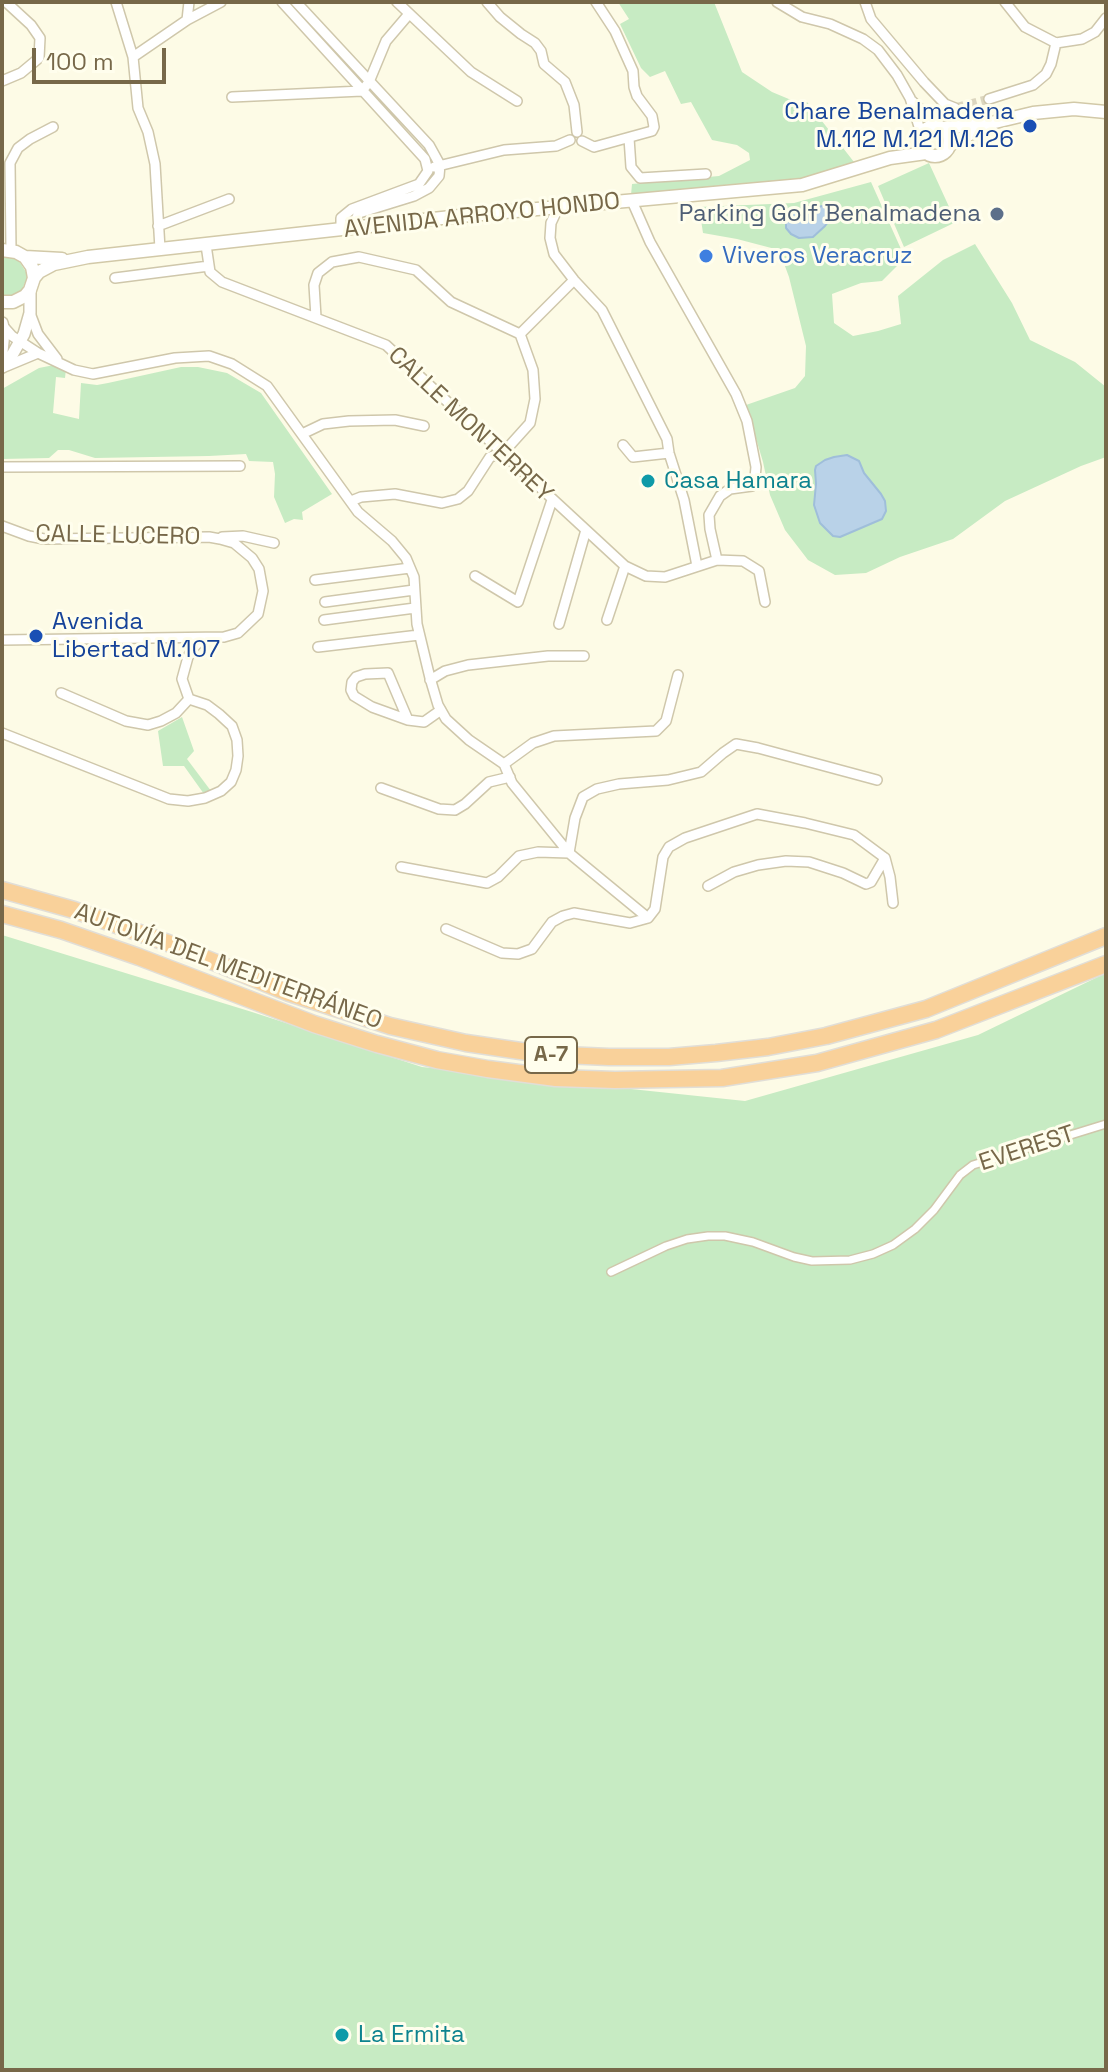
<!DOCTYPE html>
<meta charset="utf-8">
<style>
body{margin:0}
#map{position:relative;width:1108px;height:2072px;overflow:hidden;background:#fdfbe6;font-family:"Space Grotesk",sans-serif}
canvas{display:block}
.frame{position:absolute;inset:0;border:4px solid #776849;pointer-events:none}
.scale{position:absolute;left:32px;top:48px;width:134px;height:36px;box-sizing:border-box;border:4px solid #776849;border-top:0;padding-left:10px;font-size:24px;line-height:28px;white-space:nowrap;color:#776849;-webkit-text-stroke:6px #fffeed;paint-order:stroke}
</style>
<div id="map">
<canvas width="1108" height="2072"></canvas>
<div class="frame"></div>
<div class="scale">100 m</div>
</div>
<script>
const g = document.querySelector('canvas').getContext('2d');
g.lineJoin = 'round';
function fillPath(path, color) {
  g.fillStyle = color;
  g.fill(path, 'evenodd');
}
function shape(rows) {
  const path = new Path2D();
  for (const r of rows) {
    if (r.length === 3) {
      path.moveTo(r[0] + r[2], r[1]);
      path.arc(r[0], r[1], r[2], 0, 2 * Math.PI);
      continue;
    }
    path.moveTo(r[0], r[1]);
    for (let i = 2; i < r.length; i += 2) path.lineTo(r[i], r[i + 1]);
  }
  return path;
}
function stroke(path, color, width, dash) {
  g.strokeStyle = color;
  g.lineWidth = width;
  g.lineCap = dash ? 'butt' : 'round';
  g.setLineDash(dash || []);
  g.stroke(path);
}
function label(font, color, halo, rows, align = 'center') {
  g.font = font + ' "Space Grotesk",sans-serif';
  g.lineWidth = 6;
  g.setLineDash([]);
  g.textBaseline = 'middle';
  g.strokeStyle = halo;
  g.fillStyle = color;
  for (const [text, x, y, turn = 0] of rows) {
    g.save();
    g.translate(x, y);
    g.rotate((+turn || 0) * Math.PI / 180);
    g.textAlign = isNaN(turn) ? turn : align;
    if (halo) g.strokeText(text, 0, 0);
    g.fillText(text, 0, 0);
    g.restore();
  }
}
fillPath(shape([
 [618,2,714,2,742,72,772,92,796,102,807,102,854,162,800,180,631,195,632,184,719,176,750,160,749,153,737,145,712,140,691,102,681,104,665,71,650,77,641,68,620,24,629,19],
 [929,163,956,222,904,247,878,186],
 [871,182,905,258,882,281,861,283,832,294,834,323,853,336,878,331,901,324,898,296,943,260,975,244,1012,303,1030,340,1075,362,1106,387,1106,457,1081,466,1005,501,953,539,900,557,866,573,835,575,808,560,785,530,770,495,763,462,746,405,795,388,805,376,806,346,789,277,779,250,737,239,703,233,699,207,794,203],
 [2,257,13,258,19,261,26,272,27,278,22,290,10,296,2,295],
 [54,365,66,369,65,378,56,377,53,413,79,419,81,383,97,385,108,383,181,367,198,367,227,373,261,393,332,494,302,512,303,520,294,519,285,523,274,497,275,474,273,462,249,461,246,454,209,456,95,458,69,450,58,450,49,458,2,459,2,389,39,368],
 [182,717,194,751,187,759,211,791,204,794,184,766,163,766,158,731],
 [2,935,252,1012,422,1067,745,1101,978,1035,1106,973,1106,2070,2,2070]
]), '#c7ebc3');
const water = shape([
 [827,205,832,209,832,217,825,226,813,237,799,238,791,234,786,228,786,222,790,213,827,205],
 [847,455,859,461,864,473,881,494,885,501,886,511,882,519,840,537,833,536,820,523,814,505,816,484,815,470,816,466,825,460,834,457,847,455]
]);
fillPath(water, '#b9d2e8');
stroke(water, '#9fbeda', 2);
stroke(shape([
 [955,108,989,99]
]), '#dcd6bf', 9, [9, 4.5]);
const pedestrian = shape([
 [611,1272,666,1246,687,1239,708,1236,725,1236,753,1242,794,1257,812,1261,850,1260,873,1254,893,1245,915,1229,934,1210,960,1175,973,1165,1106,1124]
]);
const minor = shape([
 [116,2,133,57,138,108,148,132,155,164,160,249],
 [282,2,425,159,428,171,419,184,352,209,341,218,341,230],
 [296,2,429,145,440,165,439,176,429,188,414,196,359,213,356,219,357,228],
 [397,2,471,72,517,101],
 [487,2,500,17,521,34,535,43,541,51,544,64,565,82,574,105,577,132],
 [777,2,802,17,830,24,863,39,878,50,897,75,910,98,921,133],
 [865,2,871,19,924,82,945,104,955,108],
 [1005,2,1025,27,1056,43,1082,39,1095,32,1106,18],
 [187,20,189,2],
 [133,57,187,20,221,2],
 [2,81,21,73,39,58,40,38,31,25,6,2],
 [232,97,362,91,369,82,386,41,409,14],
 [989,99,1033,85,1046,74,1051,64,1056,43],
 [912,101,930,119,940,126],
 [629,138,631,167,640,178,706,174],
 [582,141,594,147,652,131,654,127,652,116,637,96,634,87,633,71,615,31,596,2],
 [434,167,504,150,556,146,570,140],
 [558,208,551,223,550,238,554,254,574,280,602,310,667,439,669,453,684,500,697,566],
 [158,226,229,199],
 [206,245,210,272,222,282,386,345,625,566,646,576,665,577,717,560,710,529,709,515,720,496,730,489,752,486,755,478,756,467,747,421,736,394,650,242,632,201],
 [11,250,10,163,18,148,30,139,53,127],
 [115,278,209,266],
 [30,313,38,334,57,359],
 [316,317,314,285,318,273,332,262,359,257,416,270,451,302,520,334],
 [3,326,12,336,38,353,74,370,93,374,175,358,209,356,232,364,267,386,358,512,392,541,406,558,414,577,417,624,430,678,438,705,446,719,469,740,504,764,512,783,569,853,648,918],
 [2,368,38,353],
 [302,434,323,424,349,421,395,420,424,426],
 [623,445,633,457,669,453],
 [2,467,240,466],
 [351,501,361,497,395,494,442,503,458,499,468,491,490,457,503,453,530,423,535,399,533,370,520,334,574,280],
 [2,526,29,536,44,539,209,537,220,539,234,543,252,558,259,569,263,591,258,614,238,633,224,637,2,640],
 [222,537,243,536,274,543],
 [717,560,743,561,759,571,765,602],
 [475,576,518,602,552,500],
 [315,580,410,568],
 [325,602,414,590],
 [324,620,415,608],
 [607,620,625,566],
 [559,624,586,530],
 [318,647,419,635],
 [430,680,445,671,468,665,548,656,584,656],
 [61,693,126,721,148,725,161,721,176,713,189,699],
 [408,720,388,673,365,674,356,677,352,682,351,690,354,696,372,707,408,720,424,722,441,710],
 [2,733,169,799,188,801,205,798,221,791,231,782,236,770,238,756,237,740,232,726,219,714,207,705,189,699,182,679,188,657,193,648,203,638],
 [504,764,533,743,554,736,656,731,666,721,678,675],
 [381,788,439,809,455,810,465,804,489,782,510,777],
 [885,858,890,877,893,903],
 [401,867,487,883,498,877,519,856,538,852,569,853,575,818,583,797,597,789,619,784,668,780,701,772,723,753,736,744,758,748,877,780],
 [708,886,734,872,758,865,786,861,809,862,843,873,866,884,871,882,885,858],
 [648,918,655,909,663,857,669,847,685,838,757,814,805,823,854,835,885,858],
 [446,929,502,953,518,954,532,949,552,922,563,916,574,913,630,923,648,918]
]);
const tertiary = shape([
 [2,323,4,332,2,352],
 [2,367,11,357,24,334,30,313,30,290]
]);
const secondary = shape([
 [935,141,15],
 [944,128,991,123,1033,113,1074,109,1106,112],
 [950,145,981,128],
 [2,250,16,252,25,257,32,267,34,278,30,290,25,296,13,302,2,302],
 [25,257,62,259],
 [34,278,39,272,54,264,88,257,460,216,802,185,890,158,926,153]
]);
const motorway = shape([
 [2,890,74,910,168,943,289,993,390,1026,466,1043,541,1054,609,1057,669,1057,716,1053,768,1047,826,1036,926,1009,1106,936],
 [2,914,61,930,139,957,314,1024,377,1044,437,1060,488,1069,556,1078,615,1080,722,1078,817,1063,936,1030,1106,964]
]);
stroke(pedestrian, '#cfc7ab', 10);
stroke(minor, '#cfc7ab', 12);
stroke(tertiary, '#cfc7ab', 14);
stroke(secondary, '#d2c9a8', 15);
stroke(motorway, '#e1ded7', 19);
stroke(pedestrian, '#fff', 7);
stroke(minor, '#fff', 9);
stroke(tertiary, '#fff', 11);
stroke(secondary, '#fff', 12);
stroke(motorway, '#f9d19a', 16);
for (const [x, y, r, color] of [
 [1030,126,8,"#1a4fb4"],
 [997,214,8,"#5c6f8a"],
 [706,256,8,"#3f7fe0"],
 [648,481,8,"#0f9aa8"],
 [36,636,8,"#1a4fb4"],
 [342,2035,8,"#0f9aa8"]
]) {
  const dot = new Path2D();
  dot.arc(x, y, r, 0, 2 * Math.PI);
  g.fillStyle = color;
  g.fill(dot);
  stroke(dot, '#fffeed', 3);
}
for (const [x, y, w] of [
 [551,1055,52]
]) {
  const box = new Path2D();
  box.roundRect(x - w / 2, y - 18, w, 36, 6);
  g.fillStyle = '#fffeed';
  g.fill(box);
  stroke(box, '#776849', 2);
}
label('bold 22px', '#776849', null, [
 ["A-7",551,1055]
]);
label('24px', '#164399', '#fffeed', [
 ["Chare Benalmadena",1014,112],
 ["M.112 M.121 M.126",1014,140],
 ["Avenida",52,622,"left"],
 ["Libertad M.107",52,650,"left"]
], 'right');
label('24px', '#4e5e75', '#fffeed', [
 ["Parking Golf Benalmadena",981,214]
], 'right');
label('24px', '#776849', '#fffeed', [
 ["AVENIDA ARROYO HONDO",482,216,-6],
 ["CALLE MONTERREY",470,425,43],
 ["CALLE LUCERO",118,536,1],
 ["AUTOVÍA DEL MEDITERRÁNEO",228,967,20],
 ["EVEREST",1027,1149,-18]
]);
label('24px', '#366cbe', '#fffeed', [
 ["Viveros Veracruz",722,256]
], 'left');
label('24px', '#0d838f', '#fffeed', [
 ["Casa Hamara",664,481],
 ["La Ermita",358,2035]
], 'left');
</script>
